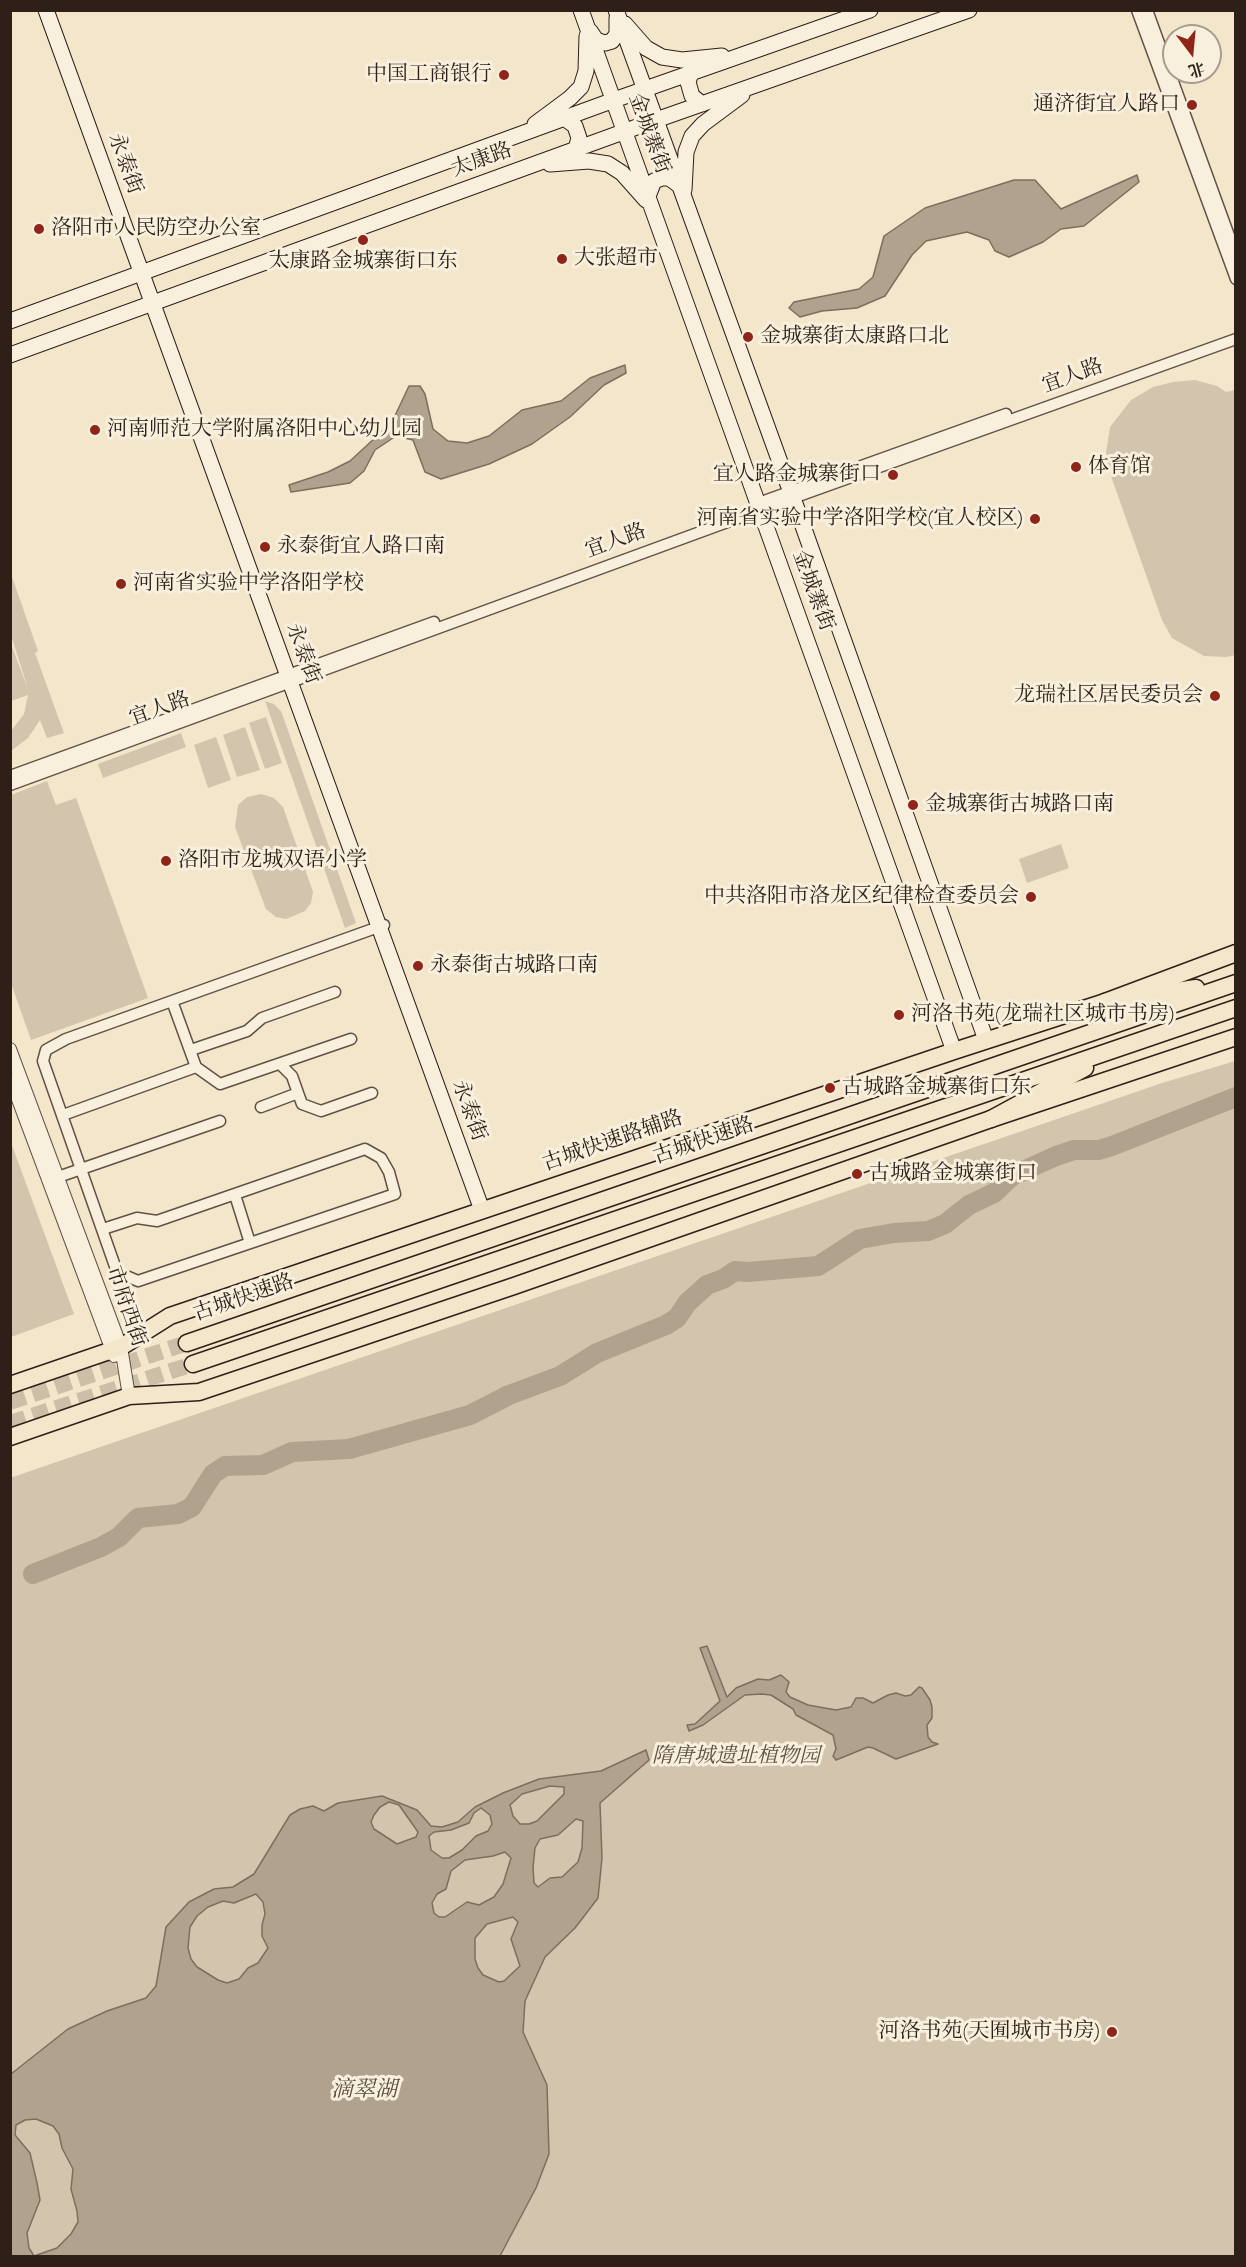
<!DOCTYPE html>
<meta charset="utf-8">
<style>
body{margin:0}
#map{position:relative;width:1246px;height:2267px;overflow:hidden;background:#f4e6cb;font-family:"IM FELL Double Pica","Noto Serif SC",serif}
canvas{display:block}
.frame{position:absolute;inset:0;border:12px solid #2e1f18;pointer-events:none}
.north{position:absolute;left:1162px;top:24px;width:60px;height:60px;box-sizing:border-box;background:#f8efdd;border:2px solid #a79c8e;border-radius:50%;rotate:164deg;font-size:16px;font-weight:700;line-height:24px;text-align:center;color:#2e1f18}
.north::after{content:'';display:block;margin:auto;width:21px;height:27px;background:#8f2418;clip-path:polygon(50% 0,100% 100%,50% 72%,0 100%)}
</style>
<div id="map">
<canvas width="1246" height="2267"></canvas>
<div class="frame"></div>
<div class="north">北</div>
</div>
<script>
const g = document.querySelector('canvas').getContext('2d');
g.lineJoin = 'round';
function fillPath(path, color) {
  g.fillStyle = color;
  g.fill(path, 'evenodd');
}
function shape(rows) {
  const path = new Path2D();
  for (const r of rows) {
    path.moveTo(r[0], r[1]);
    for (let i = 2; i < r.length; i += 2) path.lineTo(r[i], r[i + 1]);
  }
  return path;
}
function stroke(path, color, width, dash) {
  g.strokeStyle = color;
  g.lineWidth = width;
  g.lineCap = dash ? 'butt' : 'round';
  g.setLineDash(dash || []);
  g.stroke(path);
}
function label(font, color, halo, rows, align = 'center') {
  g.font = font + ' "IM FELL Double Pica","Noto Serif SC",serif';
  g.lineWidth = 6;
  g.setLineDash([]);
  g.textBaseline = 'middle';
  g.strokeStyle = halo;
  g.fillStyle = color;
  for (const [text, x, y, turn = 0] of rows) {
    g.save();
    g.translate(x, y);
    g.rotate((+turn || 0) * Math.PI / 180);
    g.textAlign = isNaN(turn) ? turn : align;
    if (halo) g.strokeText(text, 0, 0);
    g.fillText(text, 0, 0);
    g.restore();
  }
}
fillPath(shape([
 [1195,380,1217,386,1226,392,1235,390,1236,655,1226,657,1204,656,1172,638,1162,620,1112,479,1106,454,1110,427,1131,400,1153,387,1173,382],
 [11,574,38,651,35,653,64,733,47,738,40,720,28,738,11,751,11,731,24,714,28,695,11,701,11,644,29,692,11,635],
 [265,701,274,704,281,711,356,923,345,928],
 [266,717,282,763,265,769,249,723],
 [245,727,260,770,237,777,223,735],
 [181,733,186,747,103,778,98,764],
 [216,737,231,780,208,788,194,745],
 [47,781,56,805,76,798,148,998,31,1040,11,983,11,795],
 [261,794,274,798,283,807,313,892,311,903,305,911,286,919,276,917,266,909,235,827,238,805,247,797],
 [1061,844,1069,868,1027,883,1019,859],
 [1235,1061,1235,2256,11,2256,10,1478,1162,1083],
 [10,1140,74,1314,11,1337,10,1337]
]), '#d2c4ad');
const water = shape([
 [1137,175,1139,182,1084,226,1061,229,1043,242,1009,257,995,251,989,240,967,232,926,241,912,255,885,296,857,308,822,311,800,317,789,308,794,302,859,289,873,277,884,236,925,208,1014,180,1035,180,1061,209,1137,175],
 [625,365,626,373,604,385,570,417,532,444,489,464,441,479,425,472,413,440,396,436,375,450,364,471,350,483,291,492,289,485,328,472,350,461,376,437,392,422,409,386,420,386,425,394,433,429,448,441,467,443,489,436,522,410,561,401,590,378,625,365],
 [707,1646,727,1697,736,1688,758,1679,769,1680,781,1675,789,1682,786,1692,790,1697,808,1705,836,1710,851,1707,856,1698,863,1698,873,1703,888,1695,896,1693,905,1696,911,1695,919,1687,922,1688,930,1700,932,1707,932,1718,927,1725,928,1737,932,1742,938,1744,896,1759,873,1748,868,1747,836,1760,833,1756,836,1749,833,1735,796,1715,793,1709,771,1695,761,1694,745,1695,703,1725,689,1731,687,1725,695,1724,720,1701,700,1648,707,1646],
 [646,1750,649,1760,600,1803,602,1858,598,1898,575,1928,545,1957,525,2001,523,2032,547,2085,549,2154,536,2188,500,2256,11,2256,11,2074,68,2029,107,2011,146,1998,156,1986,166,1927,189,1902,214,1889,233,1887,254,1874,290,1815,300,1809,313,1806,324,1811,338,1803,382,1796,417,1810,431,1826,442,1827,458,1822,475,1807,503,1793,539,1779,601,1771,646,1750],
 [550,1786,564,1787,564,1794,537,1821,529,1824,520,1824,513,1816,510,1805,522,1794,550,1786],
 [389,1802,399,1805,418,1832,416,1837,397,1844,374,1829,371,1822,374,1815,380,1807,389,1802],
 [481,1808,490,1815,492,1824,488,1831,476,1836,462,1850,449,1858,442,1858,431,1850,429,1836,434,1832,451,1830,469,1823,474,1813,481,1808],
 [576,1819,583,1821,582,1848,578,1862,562,1877,550,1878,538,1887,534,1883,533,1867,535,1848,540,1839,558,1835,576,1819],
 [505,1852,511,1858,503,1884,494,1897,479,1905,467,1902,445,1917,439,1917,434,1913,432,1903,437,1894,446,1889,451,1871,465,1860,493,1856,505,1852],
 [256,1894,263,1902,265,1914,262,1925,262,1936,268,1948,258,1963,248,1968,239,1979,227,1983,218,1980,197,1967,191,1959,188,1948,190,1927,197,1916,208,1907,223,1901,234,1903,256,1894],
 [513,1917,518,1922,511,1939,520,1966,504,1981,499,1982,483,1975,478,1968,475,1959,475,1938,487,1924,513,1917],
 [36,2119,53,2126,59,2134,62,2148,73,2169,71,2189,77,2211,78,2222,71,2234,57,2248,34,2256,29,2248,27,2233,40,2200,37,2183,30,2153,15,2135,16,2125,25,2120,36,2119]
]);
fillPath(water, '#b1a28e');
stroke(water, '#7d6e5f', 1.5);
stroke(shape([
 [33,1574,101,1547,119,1537,138,1518,178,1514,192,1507,213,1474,225,1466,263,1465,292,1452,349,1449,470,1415,509,1395,560,1376,597,1353,666,1325,677,1318,687,1303,707,1285,723,1279,735,1271,748,1272,818,1266,860,1239,894,1233,928,1231,945,1224,969,1205,994,1193,1012,1176,1056,1156,1074,1150,1099,1150,1112,1146,1236,1097]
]), '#b1a28e', 20);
stroke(shape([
 [10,1402,187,1343],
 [10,1423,193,1364]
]), '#ccbea7', 16, [16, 8]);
const minor = shape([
 [1137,10,1236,279],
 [1147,10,1236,255],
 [764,501,1006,414],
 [10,776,434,622],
 [10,785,793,498,1236,339],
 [172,1001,196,1067],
 [191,1050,247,1031,262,1018,335,992],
 [280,1064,292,1076,298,1093],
 [261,1107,298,1093,302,1104,321,1111,372,1093],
 [63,1115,196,1067,220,1084,351,1039],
 [58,1177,220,1121],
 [235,1195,250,1243],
 [103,1229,137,1218,157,1221,365,1149,381,1158,389,1172,395,1194,138,1281,117,1272,43,1061,46,1050,66,1039,384,925]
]);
const tertiary = shape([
 [10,1049,121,1347,129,1396],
 [10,1078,114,1356]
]);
const secondary = shape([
 [46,10,482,1210],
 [581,10,954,1051],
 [616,10,793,498,986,1040],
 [625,24,646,48,662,57,682,60,722,56],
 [590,31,596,40,605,43,612,41,617,34,617,18],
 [691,73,688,82,692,96,702,104],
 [564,118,575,126,579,138,576,149],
 [535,124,570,98,581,87,586,71,587,36],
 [550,164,589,161,608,164,622,173,646,200],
 [684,190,686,152,692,136,703,124,742,95],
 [648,196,654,181,662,178,669,178,680,186],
 [10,321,614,100,870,10],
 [10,355,656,120,969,10]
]);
const primary = shape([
 [10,1385,121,1347,170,1316,954,1051,1105,1002,1236,953],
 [10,1437,129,1396,199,1392,514,1286,991,1119,1236,1037]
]);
const trunk = shape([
 [1105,1002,1196,988],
 [991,1119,1085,1068],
 [187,1343,1236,983],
 [193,1364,1236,1008]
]);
stroke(minor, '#605145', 13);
stroke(tertiary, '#605145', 14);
stroke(secondary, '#2e1f18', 17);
stroke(primary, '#2e1f18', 19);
stroke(trunk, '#2e1f18', 19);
stroke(minor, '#f8efdd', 10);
stroke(tertiary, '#f8efdd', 12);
stroke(secondary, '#f8efdd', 15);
stroke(primary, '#f4e6cb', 16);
stroke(trunk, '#f4e6cb', 16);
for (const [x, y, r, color] of [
 [504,75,6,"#8f2418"],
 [1192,105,6,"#8f2418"],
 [39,229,6,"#8f2418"],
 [363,240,6,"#8f2418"],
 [562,259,6,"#8f2418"],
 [748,337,6,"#8f2418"],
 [95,430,6,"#8f2418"],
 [1076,467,6,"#8f2418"],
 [893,475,6,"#8f2418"],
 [1035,519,6,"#8f2418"],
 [265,547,6,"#8f2418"],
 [121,584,6,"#8f2418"],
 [1215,696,6,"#8f2418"],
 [913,805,6,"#8f2418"],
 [166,861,6,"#8f2418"],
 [1031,897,6,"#8f2418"],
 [418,966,6,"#8f2418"],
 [899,1015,6,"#8f2418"],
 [830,1088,6,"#8f2418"],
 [857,1174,6,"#8f2418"],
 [1112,2032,6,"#8f2418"]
]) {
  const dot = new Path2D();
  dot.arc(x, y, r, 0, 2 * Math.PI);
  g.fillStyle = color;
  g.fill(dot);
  stroke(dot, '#f8efdd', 2);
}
label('21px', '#2e1f18', '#f8efdd', [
 ["中国工商银行",492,75,"right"],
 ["通济街宜人路口",1180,105,"right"],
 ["洛阳市人民防空办公室",51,229],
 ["大张超市",574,259],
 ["太康路金城寨街口东",363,262,"center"],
 ["金城寨街太康路口北",760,337],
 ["河南师范大学附属洛阳中心幼儿园",107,430],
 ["体育馆",1088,467],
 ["宜人路金城寨街口",881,475,"right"],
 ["河南省实验中学洛阳学校(宜人校区)",1023,519,"right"],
 ["永泰街宜人路口南",277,547],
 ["河南省实验中学洛阳学校",133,584],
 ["龙瑞社区居民委员会",1203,696,"right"],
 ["金城寨街古城路口南",925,805],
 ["洛阳市龙城双语小学",178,861],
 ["中共洛阳市洛龙区纪律检查委员会",1019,897,"right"],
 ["永泰街古城路口南",430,966],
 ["河洛书苑(龙瑞社区城市书房)",911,1015],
 ["古城路金城寨街口东",842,1088],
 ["古城路金城寨街口",869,1174],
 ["河洛书苑(天囿城市书房)",1100,2032,"right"]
], 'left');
label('21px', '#2e1f18', '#f8efdd', [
 ["金城寨街",648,134,70],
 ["太康路",482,161,-20],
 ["永泰街",124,164,70],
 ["宜人路",1073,377,-20],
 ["宜人路",616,542,-20],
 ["金城寨街",812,591,70],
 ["永泰街",302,654,70],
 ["宜人路",160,710,-20],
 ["永泰街",468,1111,70],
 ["古城快速路辅路",613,1142,-19],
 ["古城快速路",704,1142,-19],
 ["古城快速路",244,1299,-19],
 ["市府西街",125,1307,71]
]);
label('italic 21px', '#5f5145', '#f8efdd', [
 ["隋唐城遗址植物园",736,1757]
]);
label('italic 22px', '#5c4d41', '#f8efdd', [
 ["滴翠湖",364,2091]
]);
</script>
